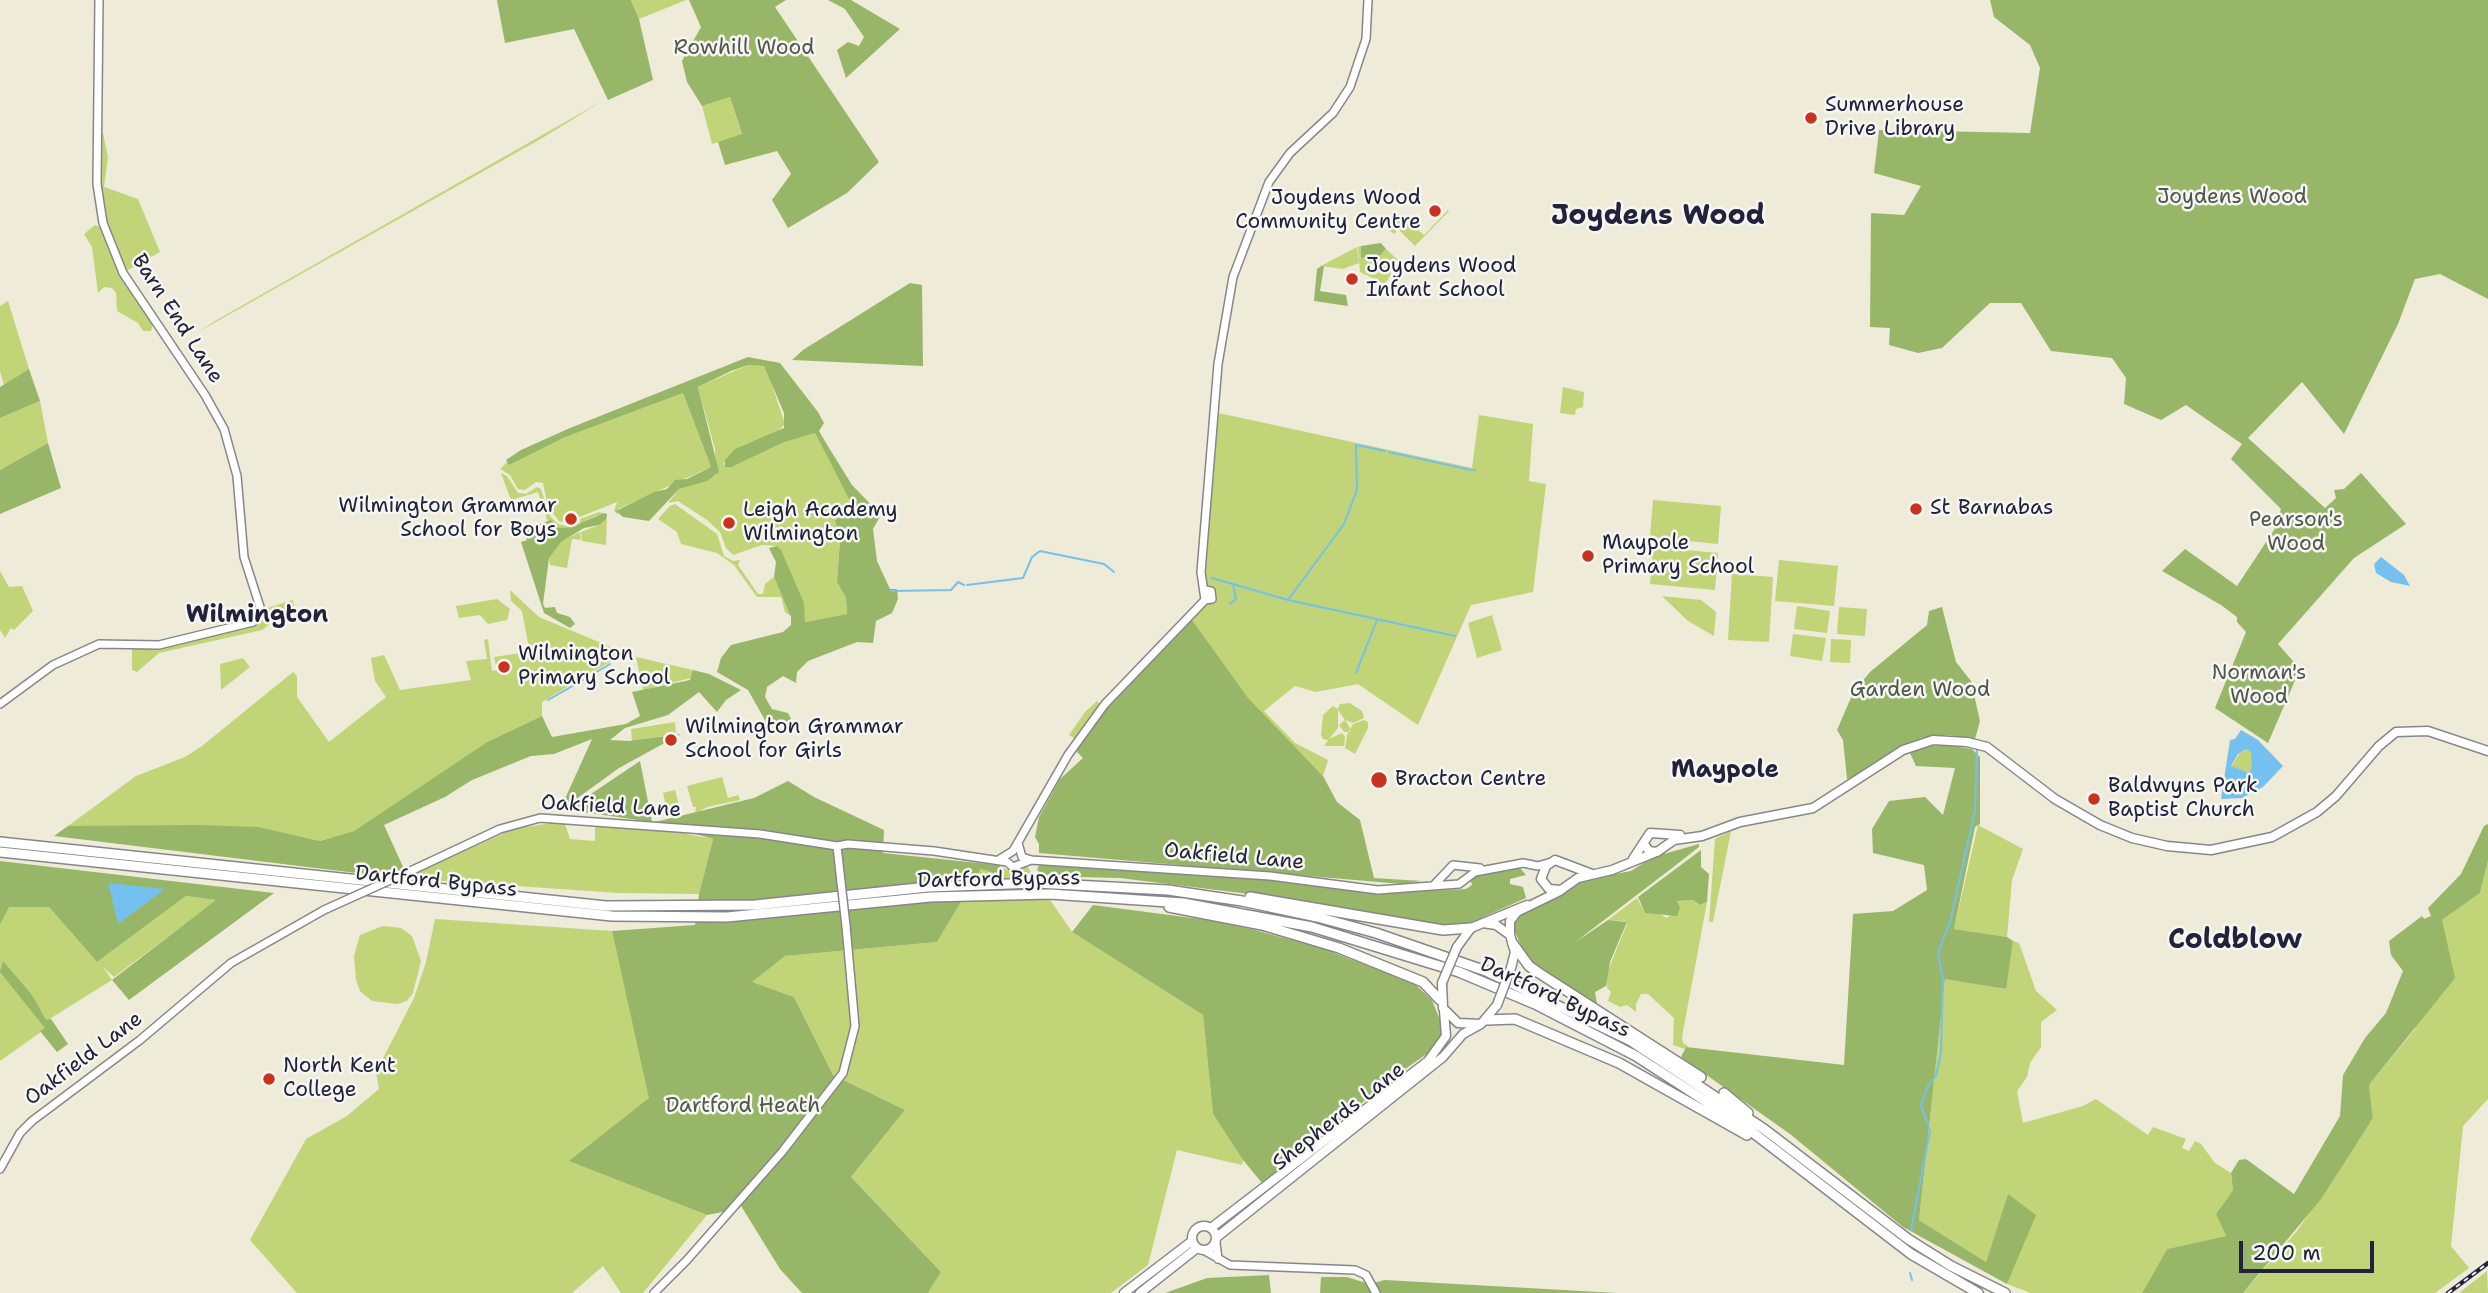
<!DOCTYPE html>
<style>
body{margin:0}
#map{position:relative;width:2488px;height:1293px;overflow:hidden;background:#eeebd8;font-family:"Shantell Sans",sans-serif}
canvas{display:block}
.scale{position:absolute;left:2239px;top:1241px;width:135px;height:32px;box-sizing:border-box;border:4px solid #22223b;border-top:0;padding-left:9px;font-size:21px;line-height:24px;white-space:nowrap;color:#22223b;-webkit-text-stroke:5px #f6f6f2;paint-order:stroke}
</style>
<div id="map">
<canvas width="2488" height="1293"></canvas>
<div class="scale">200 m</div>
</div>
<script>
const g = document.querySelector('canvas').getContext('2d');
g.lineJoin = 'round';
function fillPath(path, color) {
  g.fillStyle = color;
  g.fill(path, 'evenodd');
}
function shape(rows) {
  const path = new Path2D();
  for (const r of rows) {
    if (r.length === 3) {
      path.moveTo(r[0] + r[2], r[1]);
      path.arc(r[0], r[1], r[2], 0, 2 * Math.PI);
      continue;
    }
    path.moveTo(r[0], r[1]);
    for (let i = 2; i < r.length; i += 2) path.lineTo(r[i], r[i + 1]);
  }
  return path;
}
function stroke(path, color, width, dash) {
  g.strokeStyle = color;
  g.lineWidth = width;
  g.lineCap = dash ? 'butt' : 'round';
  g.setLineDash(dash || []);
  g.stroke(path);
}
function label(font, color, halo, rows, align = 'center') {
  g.font = font + ' "Shantell Sans",sans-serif';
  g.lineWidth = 5;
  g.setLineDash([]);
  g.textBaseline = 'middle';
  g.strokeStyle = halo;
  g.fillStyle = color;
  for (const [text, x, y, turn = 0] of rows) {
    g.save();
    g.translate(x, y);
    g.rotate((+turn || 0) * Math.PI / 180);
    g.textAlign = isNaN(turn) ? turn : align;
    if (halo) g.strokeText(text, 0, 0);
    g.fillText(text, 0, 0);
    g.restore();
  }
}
fillPath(shape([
 [631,0,686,0,639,19],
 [730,97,742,135,712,144,702,106],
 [604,100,544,137,198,332,215,321],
 [100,133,103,133,108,157,104,187,138,199,160,252,126,271,106,224,100,183],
 [1448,210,1449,211,1415,246,1398,229,1394,234,1389,230,1398,214,1424,235],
 [95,225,102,228,120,273,153,324,151,331,143,331,138,323,117,311,116,293,112,288,104,287,98,293,92,247,84,234],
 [1361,246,1361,257,1378,258,1386,249,1398,260,1389,269,1391,274,1385,284,1360,272,1358,247],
 [1357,247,1359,263,1343,269,1321,266],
 [8,301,29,369,4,385,0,371,0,306],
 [748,365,764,366,767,370,785,424,775,434,742,446,724,463,725,467,732,467,782,443,815,433,853,507,847,515,835,520,840,540,837,582,846,598,847,614,805,622,803,603,777,546,762,545,733,555,726,548,720,532,707,520,678,501,668,503,679,489,716,475,715,449,698,387],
 [1563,387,1584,392,1583,407,1576,409,1575,415,1560,413],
 [683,393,711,467,618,509,618,515,614,511,617,502,572,520,560,522,548,507,543,483,536,482,525,490,518,489,510,475,500,469,507,462,563,438],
 [40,401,48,443,0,470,0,418],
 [1214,412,1472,468,1479,415,1533,424,1529,481,1546,484,1533,592,1471,605,1418,725,1358,684,1316,692,1295,686,1264,711,1295,743,1328,760,1323,776,1248,699,1190,617,1209,595,1202,572],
 [501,473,507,476,518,493,526,494,537,487,541,489,550,516,558,524,566,526,578,520,579,524,558,529,551,521,548,522,538,492,511,500],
 [1653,500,1721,506,1718,544,1650,537],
 [675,504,717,534,724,556,733,561,740,560,738,565,758,594,763,594,765,584,774,577,791,616,785,612,781,597,757,597,734,565,717,553,681,544,677,532,658,519,670,506],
 [599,512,607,515,606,545,582,541,581,532,599,525,598,515,580,524,580,519],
 [580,532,581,540,572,539,567,568,550,565,549,558,560,542],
 [1653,547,1718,553,1715,590,1650,584],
 [1779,560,1838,566,1834,606,1775,601],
 [0,571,9,587,22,586,33,611,14,630,11,628,5,638,0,630],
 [1732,574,1773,577,1769,642,1728,640],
 [510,590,539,617,625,653,542,702,542,716,487,742,354,831,320,841,259,827,68,826,136,776,185,757,202,746,293,672,297,676,297,697,329,742,386,697,375,681,371,658,384,655,400,690,471,680,466,661,487,659,484,640,488,639,492,671,497,670,494,657,534,651,528,643,522,611,511,601],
 [1662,596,1701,600,1716,612,1714,636,1688,621],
 [497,599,510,609,507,620,488,624,480,615,459,618,456,606],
 [293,600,294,607,262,630,159,653,137,672,132,670,132,644,149,646,253,623,261,610],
 [1797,606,1830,611,1827,633,1794,629],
 [1839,607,1867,609,1865,636,1837,634],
 [1492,615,1502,650,1477,658,1468,623],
 [1793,634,1826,638,1822,661,1790,656],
 [1831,639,1851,640,1850,663,1830,662],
 [636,657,693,670,691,678,643,690],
 [243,658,250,667,221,690,220,664],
 [1097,701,1101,705,1076,739,1069,735,1085,712],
 [1350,703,1362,711,1364,718,1353,723,1345,720,1350,728,1350,732,1344,732,1339,725,1345,720,1338,710,1338,728,1329,739,1342,733,1345,737,1344,746,1324,746,1328,740,1323,739,1321,735,1323,715,1333,706,1338,709,1340,704],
 [1364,720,1368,722,1368,728,1355,754,1345,748,1347,735,1353,724],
 [675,722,676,734,632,741,631,729],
 [2246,749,2251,752,2253,767,2249,773,2231,767,2239,754],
 [722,777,728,798,738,795,740,800,707,807,695,814,696,807,693,807,687,786],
 [675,790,681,813,668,816,663,793],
 [564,821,570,839,595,841,595,826,575,822,656,828,713,839,699,894,618,893,415,879,418,872,513,829],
 [1978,825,2023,849,2012,880,2007,937,1954,929],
 [1731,831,1713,922,1709,922,1715,839],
 [2488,861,2488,1099,2463,1126,2451,1246,2469,1268,2435,1293,2243,1293,2297,1231,2373,1118,2369,1085,2415,1029,2442,920,2480,893],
 [1027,866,1072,932,1203,1015,1213,1114,1243,1160,1242,1165,1177,1150,1148,1265,1111,1293,928,1293,941,1272,851,1177,905,1110,833,1075,794,997,751,982,785,956,937,942,981,869,999,875,1002,868,1013,871],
 [186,896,217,900,114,977,103,967,112,980,51,1018,48,1027,0,1061,0,925,9,906,49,907,97,962],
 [1637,898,1645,913,1657,912,1667,918,1679,906,1676,903,1678,901,1693,900,1698,905,1707,902,1682,1037,1683,1043,1688,1046,1685,1049,1673,1045,1674,1018,1648,994,1641,994,1636,1004,1636,1012,1627,1005,1620,1007,1608,1001,1611,992,1607,988,1606,975,1627,924,1625,921,1608,920],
 [435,919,612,931,650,1098,570,1161,707,1215,643,1293,621,1293,603,1266,572,1293,297,1293,250,1240,306,1139,347,1116,379,1089,376,1072,414,998,426,962],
 [383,926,401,928,412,936,421,961,413,993,407,1001,398,1004,372,1001,360,991,356,980,354,956,360,935],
 [2013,941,2019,943,2036,991,2057,1010,2041,1022,2041,1047,2030,1063,2027,1077,2017,1091,2023,1123,2083,1106,2096,1099,2148,1135,2153,1127,2186,1139,2182,1148,2189,1151,2195,1141,2201,1144,2215,1163,2231,1173,2233,1190,2216,1214,2226,1236,2167,1249,2142,1293,2031,1293,2007,1284,2022,1245,2008,1195,1986,1262,1919,1220,1945,978,2005,989],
 [2487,1271,2488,1293,2459,1293]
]), '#c1d477');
fillPath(shape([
 [497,0,631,0,639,19,653,80,608,100,574,29,505,43],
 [689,0,786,0,775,7,879,162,847,193,788,228,772,200,791,174,777,151,725,165,718,142,742,134,730,97,702,106,687,82,682,61,701,27],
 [828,0,851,0,900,29,846,78,837,50,848,42,859,46,864,37,845,9],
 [1990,0,2488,0,2488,299,2440,274,2415,279,2398,324,2344,434,2302,382,2248,438,2325,508,2336,498,2334,490,2344,489,2361,473,2406,524,2354,558,2278,644,2300,669,2268,743,2215,708,2246,632,2237,622,2237,617,2221,605,2162,571,2185,549,2237,586,2274,530,2281,509,2231,459,2242,444,2186,405,2161,420,2124,404,2126,378,2112,358,2051,351,2021,303,1990,303,1942,348,1918,353,1889,345,1890,328,1870,327,1871,213,1904,215,1921,186,1874,173,1879,130,2030,133,2040,68,2030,45,1994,17],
 [1381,243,1386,249,1375,261,1361,257,1361,246],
 [1321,266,1324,266,1320,291,1346,295,1348,306,1314,301,1317,269],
 [910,283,922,285,923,366,792,360,803,350],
 [748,357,780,363,818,412,824,423,819,431,826,443,852,485,881,515,873,529,877,561,890,589,897,589,898,599,892,613,876,621,873,643,857,642,808,661,797,672,796,683,783,676,767,687,765,697,772,709,788,713,791,719,785,725,780,720,770,729,748,690,717,672,721,658,731,645,783,632,791,625,791,617,774,577,776,562,769,548,777,546,781,550,804,603,805,622,847,614,846,598,837,582,840,540,835,520,847,514,853,507,815,433,782,443,732,467,725,467,725,460,735,449,784,428,784,413,764,366,748,365,731,371,698,387,719,472,707,481,679,489,649,521,623,517,616,511,654,492,667,489,675,480,687,479,711,467,683,393,563,438,509,465,506,460,521,450,570,428],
 [29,369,40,401,0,418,0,387],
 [48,443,61,488,0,514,0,470],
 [604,513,607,514,606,519,599,525,584,528,561,542,549,558,543,604,545,608,555,607,557,613,570,617,575,624,570,628,544,613,521,542,527,540,523,530,551,520,558,528,572,527],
 [1942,607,1956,662,1971,681,1980,721,1975,739,1948,735,1921,738,1857,776,1847,779,1843,740,1837,730,1853,693,1870,672,1927,625,1929,611],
 [1190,617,1248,698,1323,776,1337,802,1360,820,1374,878,1422,881,1402,884,1039,853,1039,844,1035,837,1039,817,1060,779,1083,758,1077,752,1079,746,1106,708],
 [693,670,709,674,741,690,726,700,717,712,699,692,668,715,625,728,610,740,629,741,681,734,619,768,568,805,564,801,592,739,554,754,531,756,472,780,445,797,384,825,404,869,381,876,54,836,68,826,198,825,259,827,320,841,354,831,487,742,542,716,552,737,626,724,640,716,632,692,690,680],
 [1948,745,1972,749,1980,757,1980,824,1975,827,1954,929,2007,937,2013,941,2006,989,1945,979,1919,1220,1986,1262,2008,1194,2036,1215,2007,1284,1903,1227,1790,1134,1681,1057,1686,1047,1844,1065,1853,914,1893,911,1927,890,1924,865,1873,853,1872,829,1889,801,1925,797,1943,815,1955,768,1916,766,1910,753,1925,746],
 [640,761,652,822,583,812,573,806],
 [788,781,814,797,884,830,883,853,998,865,1002,868,999,875,981,869,937,942,785,956,752,982,794,997,833,1075,905,1110,851,1177,941,1272,928,1293,802,1293,780,1269,738,1201,728,1211,707,1215,569,1161,649,1098,612,931,695,925,699,894,713,839,655,822,754,798],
 [2488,824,2488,861,2480,893,2442,920,2455,978,2369,1085,2373,1118,2321,1199,2243,1293,2142,1293,2167,1249,2226,1236,2216,1214,2233,1190,2231,1173,2239,1160,2246,1159,2294,1194,2340,1116,2343,1075,2365,1038,2386,1013,2403,971,2391,955,2389,941,2422,916,2424,919,2431,916,2428,908,2461,874,2484,826],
 [1699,844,1699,847,1676,865,1574,943,1608,920,1627,922,1610,962,1606,986,1595,992,1597,1004,1529,965,1513,927,1518,914,1566,892,1580,881,1631,871,1653,857],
 [1701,850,1701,867,1709,874,1707,902,1699,905,1693,900,1677,901,1680,908,1677,916,1645,913,1638,897],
 [0,861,274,893,129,1000,112,980,216,900,186,896,97,962,49,907,9,907,0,925],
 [1040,864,1292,881,1384,893,1466,889,1472,885,1470,878,1476,874,1520,868,1526,875,1510,879,1510,884,1523,887,1526,898,1461,927,1451,929,1325,905,1241,893,1120,878,1041,876,1037,869],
 [1093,905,1208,920,1255,930,1324,949,1376,969,1416,985,1432,1000,1443,1028,1440,1039,1431,1051,1398,1074,1262,1183,1243,1160,1213,1114,1203,1015,1072,932],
 [3,961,32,995,46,1020,51,1019,68,1044,57,1052,40,1031,45,1028,0,972],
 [1269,1275,1271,1293,1165,1293,1207,1278],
 [1321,1277,1347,1277,1369,1284,1385,1280,1617,1293,1320,1293]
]), '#98b668');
fillPath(shape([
 [2381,557,2404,575,2410,586,2391,582,2376,573,2374,564],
 [2241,730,2258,740,2283,766,2263,787,2242,798,2221,799,2230,740,2235,739],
 [2246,749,2251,752,2252,767,2249,773,2231,766,2238,754],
 [108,883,165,889,118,924]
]), '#74c0ee');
stroke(shape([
 [1389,452,1471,470],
 [1473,470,1475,470],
 [1212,578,1288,600,1344,524,1357,490,1356,445,1385,451],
 [967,585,1023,578,1032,557,1040,551,1104,564,1114,572],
 [891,591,951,590,958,582,964,585],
 [1288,600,1455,636],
 [1230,604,1236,599,1233,584],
 [1356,673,1377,620],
 [578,683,610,664],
 [548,700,576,684],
 [1911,1230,1930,1131,1921,1105,1928,1086,1936,1076,1941,1052,1943,979,1938,953,1950,922,1975,811,1977,749],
 [1910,1273,1912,1280]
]), '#74c0ee', 2);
const secondary = shape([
 [1205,600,1201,572,1218,364,1233,277,1269,182,1290,153,1333,113,1350,87,1366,39,1368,0],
 [0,704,53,665,99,644,159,645,253,622,261,610,244,557,237,476,224,429,205,395,123,273,103,223,97,184,99,0],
 [1018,843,1022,857,1031,860,1270,876,1378,890,1459,884,1475,872,1523,863,1538,866,1548,863],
 [837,846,841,882],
 [1000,859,1013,851,1068,755,1105,704,1205,600,1212,599,1211,591,1205,590],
 [417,868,500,829,540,818,760,834,837,846,848,844,934,851,1007,862,1013,867,1031,860],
 [1435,884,1453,865,1480,868],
 [0,1169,20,1133,32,1121,140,1040,231,963,324,910],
 [1216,1243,1218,1259],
 [1205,1251,1230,1265,1355,1270,1366,1275,1376,1293],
 [654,1293,687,1260,782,1152,843,1073,855,1026,846,926]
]);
const primary = shape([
 [1644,844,1649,851,1657,852,1674,840,1702,836,1740,822,1813,808,1903,750,1933,740,1967,742,1987,747,2055,799,2100,825,2132,838,2167,846,2211,850,2272,837,2317,812,2336,796,2379,746,2396,732,2428,731,2488,751],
 [1633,859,1650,833,1680,835],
 [1592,874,1555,860,1546,866,1541,879,1549,889,1561,890,1578,878,1612,870,1654,853],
 [1483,923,1496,925,1510,935,1515,952,1511,968],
 [1510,935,1510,921,1517,912,1560,891],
 [1457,947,1471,928,1527,905],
 [1442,983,1443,1008,1458,1023,1481,1024,1497,1005],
 [1204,1238,12],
 [1211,1228,1428,1061,1446,1036,1444,1011],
 [1217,1237,1443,1057,1463,1034,1481,1024],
 [1124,1293,1192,1241],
 [1140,1293,1197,1248]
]);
const highway = shape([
 [0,842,606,906,755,905,928,887,1036,883,1168,890,1242,901,1317,917,1376,933,1486,971,1631,1041,1764,1129,1908,1239,1951,1266,2005,1293],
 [0,852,612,916,727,917,930,897,1050,894,1183,903,1312,927,1459,972,1535,1004,1636,1056,1747,1128,1911,1254,1978,1293],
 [1250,897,1443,930,1471,928],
 [1169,907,1262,925,1339,948,1423,982,1440,1000],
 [1513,944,1529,966,1539,973,1701,1077],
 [1487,1020,1515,1019,1619,1063,1747,1135],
 [1724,1093,1748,1113]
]);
stroke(secondary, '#88868a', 10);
stroke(primary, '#88868a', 11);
stroke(highway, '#88868a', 12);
stroke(secondary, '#fff', 7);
stroke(primary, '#fff', 8);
stroke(highway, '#fff', 9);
const rail = shape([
 [2448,1293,2488,1263]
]);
stroke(rail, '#22223b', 4.5);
stroke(rail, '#f6f6f2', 2, [5]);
const secondaryBridge = shape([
 [841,882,846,926],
 [324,910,417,868]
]);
const primaryBridge = shape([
 [1442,983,1457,947],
 [1497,1005,1511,968]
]);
stroke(secondaryBridge, '#88868a', 10, []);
stroke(primaryBridge, '#88868a', 11, []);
stroke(secondaryBridge, '#fff', 7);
stroke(primaryBridge, '#fff', 8);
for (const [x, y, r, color] of [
 [1811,118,7,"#c8321e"],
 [1435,211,7,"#c8321e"],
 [1352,279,7,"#c8321e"],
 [1916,509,7,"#c8321e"],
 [571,519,7,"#c8321e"],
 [729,523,7,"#c8321e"],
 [1588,556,7,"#c8321e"],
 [504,667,7,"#c8321e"],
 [671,740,7,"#c8321e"],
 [1379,780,9,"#c8321e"],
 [2094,799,7,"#c8321e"],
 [269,1079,7,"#c8321e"]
]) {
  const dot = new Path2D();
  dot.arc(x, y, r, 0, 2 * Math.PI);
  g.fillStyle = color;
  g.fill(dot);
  stroke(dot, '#f6f6f2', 2.5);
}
label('21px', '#52574d', '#f6f6f2', [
 ["Rowhill Wood",744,49],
 ["Joydens Wood",2232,198],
 ["Pearson's",2296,521],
 ["Wood",2296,545],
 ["Norman's",2259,674],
 ["Wood",2259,698],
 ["Garden Wood",1920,691],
 ["Dartford Heath",743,1107]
]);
label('21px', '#22223b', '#f6f6f2', [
 ["Summerhouse",1825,106],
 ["Drive Library",1825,130],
 ["Joydens Wood",1421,199,"right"],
 ["Community Centre",1421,223,"right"],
 ["Joydens Wood",1366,267],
 ["Infant School",1366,291],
 ["Wilmington Grammar",557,507,"right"],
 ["School for Boys",557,531,"right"],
 ["St Barnabas",1930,509],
 ["Leigh Academy",743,511],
 ["Wilmington",743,535],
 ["Maypole",1602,544],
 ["Primary School",1602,568],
 ["Wilmington",518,655],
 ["Primary School",518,679],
 ["Wilmington Grammar",685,728],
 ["School for Girls",685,752],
 ["Bracton Centre",1395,780],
 ["Baldwyns Park",2108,787],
 ["Baptist Church",2108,811],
 ["North Kent",283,1067],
 ["College",283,1091]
], 'left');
label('21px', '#22223b', '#f6f6f2', [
 ["Barn End Lane",177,319,57],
 ["Oakfield Lane",611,807,3],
 ["Oakfield Lane",1234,857,5],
 ["Dartford Bypass",999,880,-1],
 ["Dartford Bypass",436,882,6],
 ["Dartford Bypass",1555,998,25],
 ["Oakfield Lane",84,1059,-37],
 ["Shepherds Lane",1339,1117,-38]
]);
label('bold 24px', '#22223b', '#f6f6f2', [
 ["Wilmington",257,616],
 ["Maypole",1725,771]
]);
label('bold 28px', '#22223b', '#f6f6f2', [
 ["Joydens Wood",1658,217],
 ["Coldblow",2235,941]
]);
</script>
